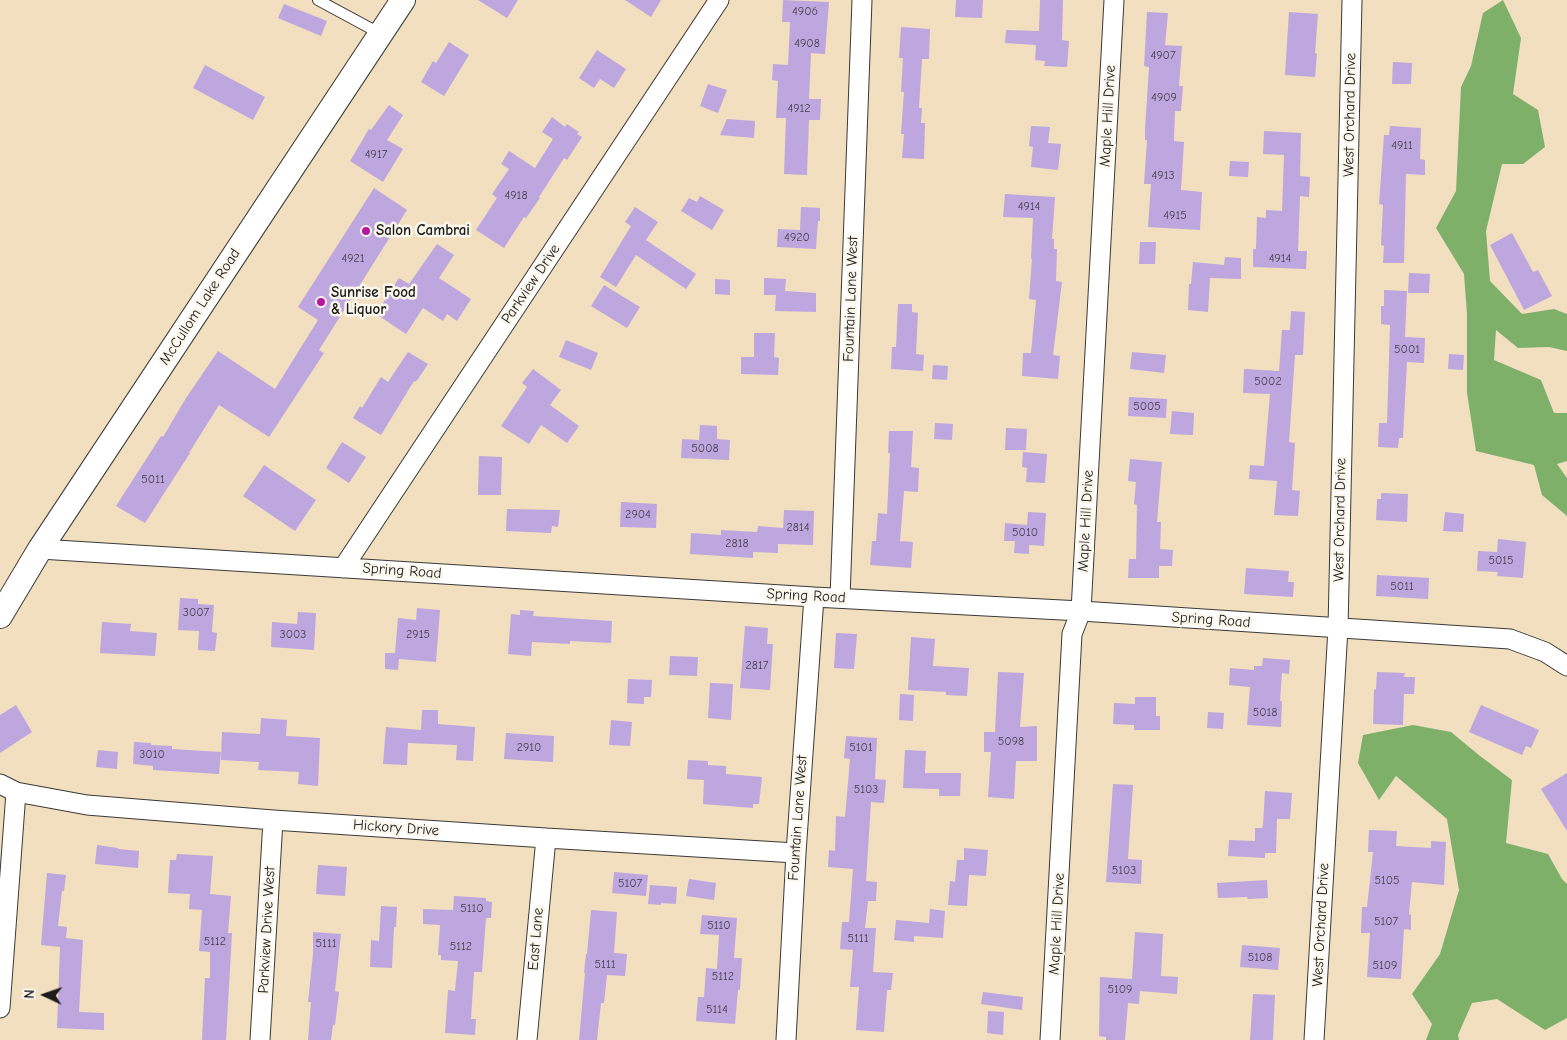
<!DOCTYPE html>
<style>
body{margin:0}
#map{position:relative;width:1567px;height:1040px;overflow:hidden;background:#f1dfc0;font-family:"Comic Neue",sans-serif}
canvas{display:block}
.north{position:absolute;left:20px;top:970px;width:50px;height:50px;-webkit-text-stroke:4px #fbf7ec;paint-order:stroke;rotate:273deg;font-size:14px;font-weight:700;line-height:20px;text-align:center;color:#1c1c1c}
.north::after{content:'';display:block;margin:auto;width:18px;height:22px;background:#1c1c1c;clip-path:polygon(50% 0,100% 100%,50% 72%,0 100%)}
</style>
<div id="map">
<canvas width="1567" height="1040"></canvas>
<div class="north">N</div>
</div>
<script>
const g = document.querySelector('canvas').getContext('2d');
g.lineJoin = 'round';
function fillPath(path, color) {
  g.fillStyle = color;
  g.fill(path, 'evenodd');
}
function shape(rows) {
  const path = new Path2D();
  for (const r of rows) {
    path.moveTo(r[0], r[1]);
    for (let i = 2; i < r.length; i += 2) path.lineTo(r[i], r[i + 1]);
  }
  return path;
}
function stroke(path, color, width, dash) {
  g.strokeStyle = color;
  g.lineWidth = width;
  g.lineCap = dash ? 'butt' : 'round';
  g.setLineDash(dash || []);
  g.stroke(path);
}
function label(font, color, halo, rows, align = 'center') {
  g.font = font + ' "Comic Neue",sans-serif';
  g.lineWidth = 5;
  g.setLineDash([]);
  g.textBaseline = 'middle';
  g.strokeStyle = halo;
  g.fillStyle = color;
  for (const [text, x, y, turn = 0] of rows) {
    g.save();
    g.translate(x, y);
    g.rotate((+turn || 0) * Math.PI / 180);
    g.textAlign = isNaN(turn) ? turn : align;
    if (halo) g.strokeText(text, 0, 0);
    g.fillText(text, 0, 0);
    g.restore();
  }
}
fillPath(shape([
 [1503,0,1521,38,1513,94,1538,110,1545,147,1523,164,1502,164,1486,231,1490,281,1522,314,1554,309,1567,314,1567,351,1549,347,1518,348,1496,330,1494,360,1541,380,1554,413,1567,413,1567,461,1557,464,1567,478,1567,516,1542,495,1534,465,1476,451,1467,393,1467,314,1464,274,1436,228,1456,191,1461,87,1471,66,1483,13],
 [1413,725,1451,732,1480,756,1512,780,1506,843,1548,854,1562,879,1567,884,1567,1018,1545,1030,1497,999,1472,1003,1458,1035,1459,1040,1426,1040,1432,1024,1412,994,1440,954,1459,890,1447,819,1396,776,1379,800,1358,763,1363,735]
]), '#7fb06a');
fillPath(shape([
 [478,0,518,0,507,18],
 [625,0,661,0,651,17],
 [783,0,829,2,825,54,811,53,809,99,821,99,820,120,809,120,807,175,784,174,786,118,776,118,778,81,772,80,773,64,788,65,790,22,782,22],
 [956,0,983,0,982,18,955,17],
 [1040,0,1063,0,1062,40,1069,41,1067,67,1044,66,1045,61,1035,60,1036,45,1005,43,1006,30,1039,31],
 [284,4,327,21,321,36,278,18],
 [1147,12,1168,13,1165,45,1182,46,1179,86,1183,86,1181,111,1175,111,1174,141,1184,142,1181,190,1202,192,1200,230,1148,227,1151,184,1144,184,1147,140,1145,140,1145,129,1149,67,1144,66],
 [1289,12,1318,14,1315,53,1317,54,1315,77,1285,75],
 [901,27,930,29,929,59,922,59,919,108,922,108,921,123,925,123,924,159,902,158,904,134,901,134,904,92,901,92,903,58,899,58],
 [449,42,469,55,444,96,421,82,433,61,436,63],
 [597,50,626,69,614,88,600,79,594,88,579,78],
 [1393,62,1412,63,1411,84,1392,84],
 [205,65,265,97,253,120,193,88],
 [708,84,727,90,718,113,700,106],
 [389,105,403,115,387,140,403,149,383,182,350,161,369,129,371,130],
 [552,117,565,127,567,124,579,132,577,134,582,137,567,160,564,158,539,197,540,198,526,218,524,217,504,248,476,230,497,198,492,194,509,169,501,164,509,151,535,168,553,139,542,132],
 [727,119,755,121,754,138,720,135],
 [1031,126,1050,127,1048,143,1061,144,1058,170,1031,167,1033,147,1029,146],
 [1390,126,1421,128,1420,159,1425,160,1425,175,1406,174,1404,263,1383,263,1384,246,1381,245,1383,205,1379,204,1384,135,1389,135],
 [1264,131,1301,133,1300,176,1310,177,1309,197,1300,196,1298,251,1307,251,1306,269,1253,267,1253,249,1256,249,1257,217,1266,218,1266,210,1282,211,1284,155,1263,154],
 [1230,161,1249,162,1248,177,1229,176],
 [374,188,407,210,319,350,324,353,269,437,219,405,189,453,190,453,145,523,116,506,161,436,163,437,186,398,218,351,275,389,318,320,298,307],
 [1005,194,1055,197,1052,239,1054,239,1054,249,1057,249,1056,281,1062,282,1053,355,1060,356,1058,379,1022,376,1023,353,1031,353,1036,300,1029,299,1032,259,1031,259,1033,218,1003,217],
 [700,196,724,210,712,230,681,211,689,198,697,202],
 [635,207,658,222,646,240,696,274,686,289,636,255,616,287,600,277,631,226,625,222],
 [801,207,820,208,820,221,818,221,816,249,777,247,778,229,800,230],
 [1512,233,1533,272,1538,270,1552,296,1524,310,1490,245],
 [1140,242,1156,242,1155,264,1139,264],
 [437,244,454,255,439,278,471,299,457,321,447,314,443,321,423,308,406,334,376,314,399,278,409,284],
 [1225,257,1241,258,1241,279,1210,278,1208,312,1188,310,1189,284,1191,284,1193,262,1224,265],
 [1409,273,1430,274,1429,293,1408,293],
 [764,278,786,279,785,291,816,293,816,312,775,311,776,295,764,295],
 [715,279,730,280,730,295,715,294],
 [604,285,640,307,627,328,591,306],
 [1384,290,1407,291,1405,337,1425,338,1424,363,1407,362,1403,438,1399,438,1398,448,1378,447,1379,423,1387,423,1390,325,1381,324,1381,306,1384,306],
 [898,304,912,304,912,312,918,313,916,354,924,355,923,371,891,369,892,347,896,347],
 [1291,311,1305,312,1303,355,1295,355,1289,442,1295,443,1292,490,1300,491,1298,516,1274,515,1277,481,1249,479,1250,465,1264,466,1270,394,1243,393,1244,369,1279,371,1282,330,1290,330],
 [754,333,775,333,774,357,779,358,778,375,741,374,741,357,754,357],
 [566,340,598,353,591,370,559,357],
 [408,352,428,364,418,379,415,382,414,381,381,435,353,418,360,406,362,408,381,377,388,382],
 [1132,352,1166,355,1164,373,1130,369],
 [1449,354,1464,355,1463,370,1448,369],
 [933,365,948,366,947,380,932,379],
 [533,369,561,390,550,405,579,426,567,443,541,425,529,444,501,426,527,387,522,383],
 [1129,397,1167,399,1166,418,1128,416],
 [1172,411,1194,413,1193,435,1170,434],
 [935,423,953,424,952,440,934,439],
 [700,425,717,426,717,439,730,440,729,460,681,458,682,439,699,440],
 [1006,428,1027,429,1026,450,1005,450],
 [889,431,913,431,911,467,919,468,918,492,904,491,900,541,913,542,911,568,870,565,872,541,876,541,878,513,887,514,890,453,888,453],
 [342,442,366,457,349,483,326,468],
 [1023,452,1047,454,1045,483,1026,482,1027,468,1022,467],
 [479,456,502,457,501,495,478,495],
 [1130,459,1162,462,1157,522,1161,522,1160,549,1173,550,1172,566,1159,566,1159,578,1128,578,1129,559,1136,559,1137,505,1134,504,1136,482,1128,481],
 [264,465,316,500,295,531,243,496],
 [1381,493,1408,494,1407,522,1376,520,1377,499,1381,499],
 [621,502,657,504,656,528,620,527],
 [507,509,560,510,558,527,552,526,551,533,506,531],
 [784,510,814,511,813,545,778,544,778,553,753,552,753,558,690,554,691,533,721,535,721,530,757,532,758,526,783,528],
 [1028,512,1046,513,1044,546,1029,545,1029,554,1014,553,1015,541,1004,541,1005,523,1027,525],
 [1445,512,1464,514,1463,532,1443,531],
 [1498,539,1526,542,1523,578,1497,576,1498,572,1477,571,1478,551,1497,552],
 [1246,568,1289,571,1288,582,1294,582,1293,597,1244,594],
 [1377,575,1429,578,1428,599,1376,596],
 [180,598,198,599,198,604,214,605,212,632,217,633,215,651,198,650,199,631,178,630],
 [417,608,440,610,436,662,399,659,398,670,385,669,385,653,395,653,398,618,416,620],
 [520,610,534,611,533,616,612,621,611,643,570,641,570,644,532,642,531,656,508,654,511,614,520,615],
 [298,612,316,613,314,650,271,647,272,622,297,624],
 [102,622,131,624,130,631,157,633,155,656,100,653],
 [745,626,768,628,767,644,773,644,770,690,740,688],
 [836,633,857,634,854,669,834,668],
 [911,637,935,639,933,666,969,668,967,696,946,695,946,692,908,690],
 [670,656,698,657,697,676,669,675],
 [1263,658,1290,660,1289,674,1282,673,1280,701,1282,701,1281,727,1247,725,1250,687,1229,685,1230,668,1254,670,1254,666,1262,666],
 [998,672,1024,673,1020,727,1037,726,1037,761,1016,761,1014,799,988,797,991,752,984,752,984,732,995,732],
 [1377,672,1405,673,1404,677,1415,677,1414,694,1404,694,1403,725,1373,724,1374,690,1376,689],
 [628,679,652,680,651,697,644,697,644,704,627,703],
 [710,683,733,684,731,720,708,718],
 [900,694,914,695,913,721,899,720],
 [1135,697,1156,697,1156,716,1160,716,1160,730,1134,730,1134,725,1113,724,1114,703,1135,704],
 [16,705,32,732,0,753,0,715],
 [1481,705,1539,730,1531,748,1526,746,1522,755,1469,732],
 [422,710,438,710,438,724,475,727,473,761,456,760,457,745,408,743,407,765,383,764,386,727,421,730],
 [1208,712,1224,713,1223,729,1207,728],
 [261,718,287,720,286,736,320,738,318,786,298,784,299,772,258,770,259,762,221,760,222,732,260,734],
 [611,720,632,722,630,746,609,745],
 [506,733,554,736,553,762,504,759],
 [846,736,877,738,875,779,886,780,884,803,871,802,866,881,877,882,876,901,868,901,865,928,876,928,873,972,893,973,891,990,887,990,884,1032,856,1030,859,987,850,987,853,950,840,949,842,922,849,922,853,869,828,867,829,850,835,851,836,816,845,817,850,759,844,758],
 [134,742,151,743,151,745,172,746,172,749,221,752,219,774,153,770,153,766,133,764],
 [98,750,118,752,117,769,96,767],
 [905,750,926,751,925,773,961,773,960,796,939,796,939,789,903,788],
 [688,760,708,761,708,765,726,766,726,774,762,777,759,804,753,804,753,808,703,804,704,780,687,779],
 [1567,773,1567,831,1541,789],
 [1113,784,1133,785,1128,859,1142,860,1141,884,1106,882],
 [1265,791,1292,793,1290,819,1277,819,1276,853,1265,853,1265,858,1228,856,1229,840,1255,841,1255,828,1262,828,1263,825],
 [1369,830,1397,831,1396,846,1431,848,1431,841,1446,842,1444,885,1412,882,1409,914,1411,915,1411,930,1404,929,1401,979,1367,977,1370,933,1361,933,1362,907,1367,907,1373,852,1368,852],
 [97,845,118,848,118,849,139,851,138,868,95,864],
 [964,848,988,850,986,876,969,875,967,906,948,905,950,881,955,882,957,860,964,860],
 [177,854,213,856,210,894,231,896,228,933,232,933,226,1040,202,1040,205,978,210,978,210,952,199,951,202,910,189,909,190,894,168,893,170,860,176,860],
 [318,865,347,867,345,896,316,894],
 [614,872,648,875,646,896,612,893],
 [47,873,66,875,64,891,62,891,58,926,67,927,66,938,83,940,79,1012,104,1013,104,1030,57,1028,60,947,41,945],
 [689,879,716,883,714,900,686,896],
 [1267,880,1268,898,1248,899,1247,897,1218,898,1217,883],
 [650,885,677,887,676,904,661,903,661,905,648,904],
 [454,896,486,898,486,901,492,902,491,918,486,918,482,972,474,972,471,1019,476,1019,475,1035,445,1033,448,990,455,991,458,961,441,960,441,955,438,955,440,925,423,924,423,909,453,910],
 [381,906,397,907,396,927,394,927,392,968,370,967,371,940,379,941],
 [930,909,945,911,943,938,914,936,914,942,894,940,896,920,929,923],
 [591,910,617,912,614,953,627,954,625,976,607,975,604,1003,601,1003,597,1040,579,1040,585,973,584,973,586,954,587,954],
 [702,915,737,918,734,958,742,958,740,990,738,990,735,1024,696,1021,698,997,704,997,706,968,717,969,719,935,700,934],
 [313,932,341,934,335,991,339,992,335,1025,333,1025,331,1040,308,1040,311,1002,308,1002,313,954],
 [1135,932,1163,934,1161,976,1178,977,1177,994,1140,991,1139,1004,1128,1003,1125,1040,1106,1040,1106,1037,1099,1036,1100,977,1132,979],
 [1242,945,1280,948,1278,970,1240,967],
 [983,992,1023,997,1022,1010,981,1004],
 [1253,994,1275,995,1273,1040,1250,1040],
 [988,1011,1004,1012,1003,1035,987,1033]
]), '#bea7de');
const service = shape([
 [318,0,381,34]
]);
const minor = shape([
 [40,549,814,597,1081,611,1510,639,1545,652,1567,666],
 [343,568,719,0],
 [840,598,862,0],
 [0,784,16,792,87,805,273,820,546,838,796,853],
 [0,1008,16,792],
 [260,1040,273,820],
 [527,1040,546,838],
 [786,1040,796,853,814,597],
 [1050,1040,1072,634,1081,611,1114,0],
 [1314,1040,1338,628,1352,0]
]);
const tertiary = shape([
 [0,616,40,549,403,0]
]);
stroke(service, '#3c3935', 12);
stroke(minor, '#3c3935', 21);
stroke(tertiary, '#3c3935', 26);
stroke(service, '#fff', 10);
stroke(minor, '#fff', 19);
stroke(tertiary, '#fff', 24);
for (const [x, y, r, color] of [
 [366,231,5,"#b5179e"],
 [321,302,5,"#b5179e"]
]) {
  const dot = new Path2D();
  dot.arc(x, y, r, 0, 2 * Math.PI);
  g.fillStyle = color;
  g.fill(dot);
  stroke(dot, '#fbf7ec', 2);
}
label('12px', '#443f4c', null, [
 ["4906",805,12],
 ["4908",807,44],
 ["4907",1163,56],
 ["4909",1164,98],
 ["4912",799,109],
 ["4911",1402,146],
 ["4917",376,155],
 ["4913",1163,176],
 ["4918",516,196],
 ["4914",1029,207],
 ["4915",1175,216],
 ["4920",797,238],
 ["4921",353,259],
 ["4914",1280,259],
 ["5001",1407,350],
 ["5002",1268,382],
 ["5005",1147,407],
 ["5008",705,449],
 ["5011",153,480],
 ["2904",638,515],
 ["2814",798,528],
 ["5010",1025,533],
 ["2818",737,544],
 ["5015",1501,561],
 ["5011",1402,587],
 ["3007",196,613],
 ["3003",293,635],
 ["2915",418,635],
 ["2817",757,666],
 ["5018",1265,713],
 ["5098",1011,742],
 ["2910",529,748],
 ["5101",861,748],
 ["3010",152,755],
 ["5103",866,790],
 ["5103",1124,871],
 ["5105",1387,881],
 ["5107",630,884],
 ["5110",472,909],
 ["5107",1386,922],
 ["5110",719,926],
 ["5111",858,939],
 ["5112",215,942],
 ["5111",326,944],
 ["5112",461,947],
 ["5108",1260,958],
 ["5111",605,965],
 ["5109",1385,966],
 ["5112",723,977],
 ["5109",1120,990],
 ["5114",717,1010]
]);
label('15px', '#1c1c1c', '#fbf7ec', [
 ["West Orchard Drive",1350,115,-89],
 ["Maple Hill Drive",1108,116,-87],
 ["Parkview Drive",531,284,-56],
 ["Fountain Lane West",851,299,-88],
 ["McCullom Lake Road",200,307,-57],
 ["West Orchard Drive",1340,520,-89],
 ["Maple Hill Drive",1086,521,-87],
 ["Spring Road",402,571,4],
 ["Spring Road",806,596,3],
 ["Spring Road",1211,620,4],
 ["Fountain Lane West",798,818,-86],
 ["Hickory Drive",396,828,4],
 ["Maple Hill Drive",1057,924,-87],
 ["West Orchard Drive",1321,925,-87],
 ["Parkview Drive West",267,930,-87],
 ["East Lane",536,939,-85]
]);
label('bold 15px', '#1c1c1c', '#fbf7ec', [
 ["Salon Cambrai",376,231],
 ["Sunrise Food",331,293],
 ["& Liquor",331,310]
], 'left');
</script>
